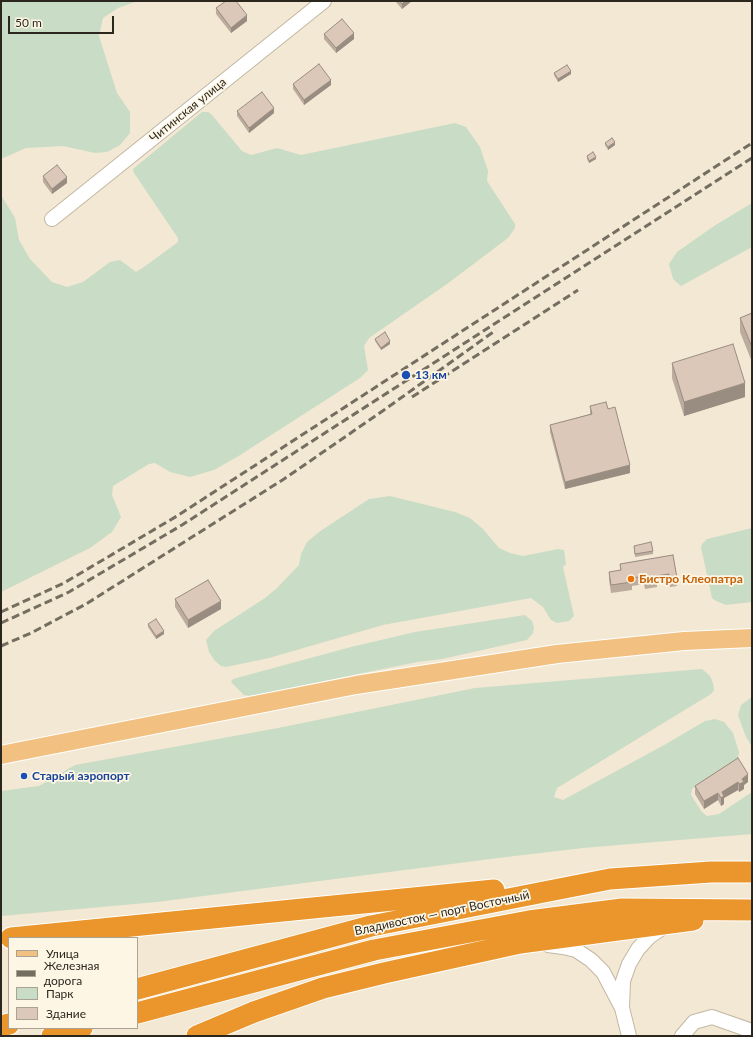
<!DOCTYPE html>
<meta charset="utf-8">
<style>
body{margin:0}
#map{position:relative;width:753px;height:1037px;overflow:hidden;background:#f3e8d3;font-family:Lato,sans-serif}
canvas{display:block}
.frame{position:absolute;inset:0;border:2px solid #2b271f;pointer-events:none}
.legend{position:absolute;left:8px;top:937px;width:130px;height:92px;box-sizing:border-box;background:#fef6e4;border:1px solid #aaa395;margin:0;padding:5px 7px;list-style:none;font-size:12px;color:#2b271f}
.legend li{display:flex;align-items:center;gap:8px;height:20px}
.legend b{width:20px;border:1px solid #aaa395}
.scale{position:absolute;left:8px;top:16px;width:106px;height:18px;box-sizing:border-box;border:2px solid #2b271f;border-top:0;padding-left:5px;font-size:12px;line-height:14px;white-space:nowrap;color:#2b271f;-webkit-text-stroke:3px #fef6e4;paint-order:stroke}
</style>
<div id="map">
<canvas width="753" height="1037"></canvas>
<div class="frame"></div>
<ul class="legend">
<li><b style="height:5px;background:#f2c080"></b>Улица</li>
<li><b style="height:5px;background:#746e61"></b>Железная дорога</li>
<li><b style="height:11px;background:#c9dcc5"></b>Парк</li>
<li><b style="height:11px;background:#dbc8b8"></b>Здание</li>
</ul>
<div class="scale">50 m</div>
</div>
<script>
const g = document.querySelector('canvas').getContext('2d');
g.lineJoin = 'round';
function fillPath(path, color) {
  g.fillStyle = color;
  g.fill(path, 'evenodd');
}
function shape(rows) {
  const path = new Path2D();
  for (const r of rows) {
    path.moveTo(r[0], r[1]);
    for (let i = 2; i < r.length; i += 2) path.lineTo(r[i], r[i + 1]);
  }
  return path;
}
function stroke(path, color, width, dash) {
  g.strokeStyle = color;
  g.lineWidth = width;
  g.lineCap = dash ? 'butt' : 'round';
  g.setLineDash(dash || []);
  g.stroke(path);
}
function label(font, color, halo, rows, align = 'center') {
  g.font = font + ' Lato,sans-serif';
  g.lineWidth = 3.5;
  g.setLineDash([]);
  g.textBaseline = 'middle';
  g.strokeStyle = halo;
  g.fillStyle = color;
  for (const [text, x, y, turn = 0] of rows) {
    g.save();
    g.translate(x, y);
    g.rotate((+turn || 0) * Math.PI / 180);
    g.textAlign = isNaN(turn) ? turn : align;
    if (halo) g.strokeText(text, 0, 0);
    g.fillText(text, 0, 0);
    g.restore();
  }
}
fillPath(shape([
 [1,1,138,1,118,8,103,18,99,36,117,93,130,112,130,133,120,145,107,152,95,153,63,146,26,148,1,159],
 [202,112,208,112,212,115,242,151,251,155,277,148,301,155,455,123,466,127,480,147,488,171,487,181,515,224,515,228,508,238,447,284,369,338,364,346,368,370,360,378,237,457,214,470,190,477,170,472,155,463,149,464,113,486,112,495,121,517,112,532,90,548,1,592,1,195,15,218,19,240,30,259,52,282,67,287,83,282,110,262,120,260,136,272,144,267,178,242,178,238,134,173,133,169],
 [752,203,752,247,681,286,673,279,669,264,677,252,714,226],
 [390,496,455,512,470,518,483,529,499,548,510,553,523,556,558,549,564,550,566,564,563,567,574,616,569,621,557,623,551,620,543,607,531,598,383,625,269,658,226,667,221,666,215,661,209,652,206,640,214,631,265,598,277,588,299,565,301,554,307,542,319,532,369,499],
 [752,528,752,602,726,605,716,601,712,598,701,547,702,544,707,539],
 [525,615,532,621,534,628,533,633,527,640,442,659,417,662,251,696,244,695,231,682,233,679,351,647,415,632],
 [702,669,710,676,713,683,714,690,711,694,557,788,554,797,563,800,666,744,705,721,715,719,724,722,733,733,739,752,738,758,731,765,692,789,691,795,702,812,707,816,719,814,752,792,752,834,583,848,498,858,157,902,1,916,1,791,39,786,75,765,278,728,475,688],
 [752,697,752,747,746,737,738,715,741,705]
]), '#c9dcc5');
const minor = shape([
 [52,219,324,1],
 [548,945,563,947,576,950,591,960,603,972,622,1008,623,981,629,964,638,949,649,937,665,926],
 [622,1008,629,1036],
 [682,1036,694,1022,712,1017,752,1031]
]);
const major = shape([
 [1,755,356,685,557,654,684,641,752,638]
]);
const highway = shape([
 [11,938,494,890],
 [137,989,371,926,610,879,711,872,752,872],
 [137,1013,374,950,529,921,622,909,752,910],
 [1,1026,9,1024],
 [52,1036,82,1028],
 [197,1036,254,1012,323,988,384,973,520,943,693,920]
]);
stroke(minor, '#c2b8a3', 16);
stroke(major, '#fff', 20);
stroke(highway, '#fff', 23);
stroke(minor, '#fff', 14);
stroke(major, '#f2c080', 18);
stroke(highway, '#ea962c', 21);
stroke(shape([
 [412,397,578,290],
 [1,612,64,583,177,516,752,143],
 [1,623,69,592,182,525,752,158],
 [1,646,31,633,86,604,284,479,384,410,496,330]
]), '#746e61', 3, [8, 4]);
fillPath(shape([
 [395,1,412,1,402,9],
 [216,8,247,21,231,33,216,14],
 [324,34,354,39,336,53,324,39],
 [554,73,571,74,558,82,554,75],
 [293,84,331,85,304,105,293,89],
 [237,111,274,113,249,133,237,116],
 [605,143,615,145,608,150,605,145],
 [587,156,596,159,589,163,587,159],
 [43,176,67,183,52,194,43,182],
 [752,313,752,362,740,332,740,318],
 [375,339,390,344,381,350,375,341],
 [672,363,745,397,684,416,672,378],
 [590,406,608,409,630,473,565,489,550,432,550,425,590,414],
 [634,546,653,551,653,554,635,557],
 [673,555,677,578,677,586,670,587,669,582,657,584,657,587,645,589,644,584,632,586,632,590,611,593,609,580,609,572,620,570,620,564],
 [175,599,221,609,188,628,175,607],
 [148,624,164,634,156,639,148,627],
 [738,758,748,782,744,785,744,789,739,792,738,790,724,798,724,804,721,806,718,800,704,809,695,794,695,786]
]), '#bcac9e');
fillPath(shape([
 [405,1,412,1,402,9,402,4],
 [247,15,247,21,231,33,231,28],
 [354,33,354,39,336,53,336,48],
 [571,71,571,74,558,82,558,79],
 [331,80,331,85,304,105,304,100],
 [274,108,274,113,249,133,249,128],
 [615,142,615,145,608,150,608,147],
 [596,157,596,159,589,163,589,161],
 [67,177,67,183,52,194,52,189],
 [390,341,390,344,381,350,381,348],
 [745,383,745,397,684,416,684,402],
 [630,465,630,473,565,489,565,482],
 [221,601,221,609,188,628,188,620],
 [164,631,164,634,156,639,156,636],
 [748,774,748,782,744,785,744,789,739,792,739,784,742,779],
 [738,782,738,790,724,798,724,804,721,806,721,798,722,792],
 [718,793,718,800,704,809,704,801]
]), '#998c81');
const building = shape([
 [226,1,236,1,247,15,231,28,216,8,226,1],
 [400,1,405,1,402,4,400,1],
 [342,19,354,33,336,48,324,34,342,19],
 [319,64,331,80,304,100,293,84,319,64],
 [567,65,571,71,558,79,554,73,567,65],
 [262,92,274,108,249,128,237,111,262,92],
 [612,138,615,142,608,147,605,143,612,138],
 [593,152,596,157,589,161,587,156,593,152],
 [57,165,67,177,52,189,43,176,57,165],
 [752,313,752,347,740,318,752,313],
 [385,332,390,341,381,348,375,339,385,332],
 [733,344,745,383,684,402,672,363,733,344],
 [606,402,608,409,615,407,630,465,565,482,550,425,592,414,590,406,606,402],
 [651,542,653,551,635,554,634,546,651,542],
 [673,555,677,578,670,580,669,574,656,576,657,580,645,582,644,576,632,578,632,582,611,585,609,572,621,570,620,564,673,555],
 [208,580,221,601,188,620,175,599,208,580],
 [156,619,164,631,156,636,148,624,156,619],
 [738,758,748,774,742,779,744,782,739,784,738,782,722,792,724,796,721,798,718,793,704,801,695,786,738,758]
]);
fillPath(building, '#dbc8b8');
stroke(building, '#998c81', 1);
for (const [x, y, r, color] of [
 [406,375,5,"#1a4fb4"],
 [631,579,4,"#e8710a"],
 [24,776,4,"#1a4fb4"]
]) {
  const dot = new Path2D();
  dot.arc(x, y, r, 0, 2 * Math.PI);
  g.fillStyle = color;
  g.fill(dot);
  stroke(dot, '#fef6e4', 1.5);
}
label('12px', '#2b271f', '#fef6e4', [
 ["Читинская улица",188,110,-39],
 ["Владивосток — порт Восточный",442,913,-12]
]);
label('bold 12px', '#164399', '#fef6e4', [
 ["13 км",415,375],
 ["Старый аэропорт",32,776]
], 'left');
label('bold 12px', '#c56008', '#fef6e4', [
 ["Бистро Клеопатра",639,579]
], 'left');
</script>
